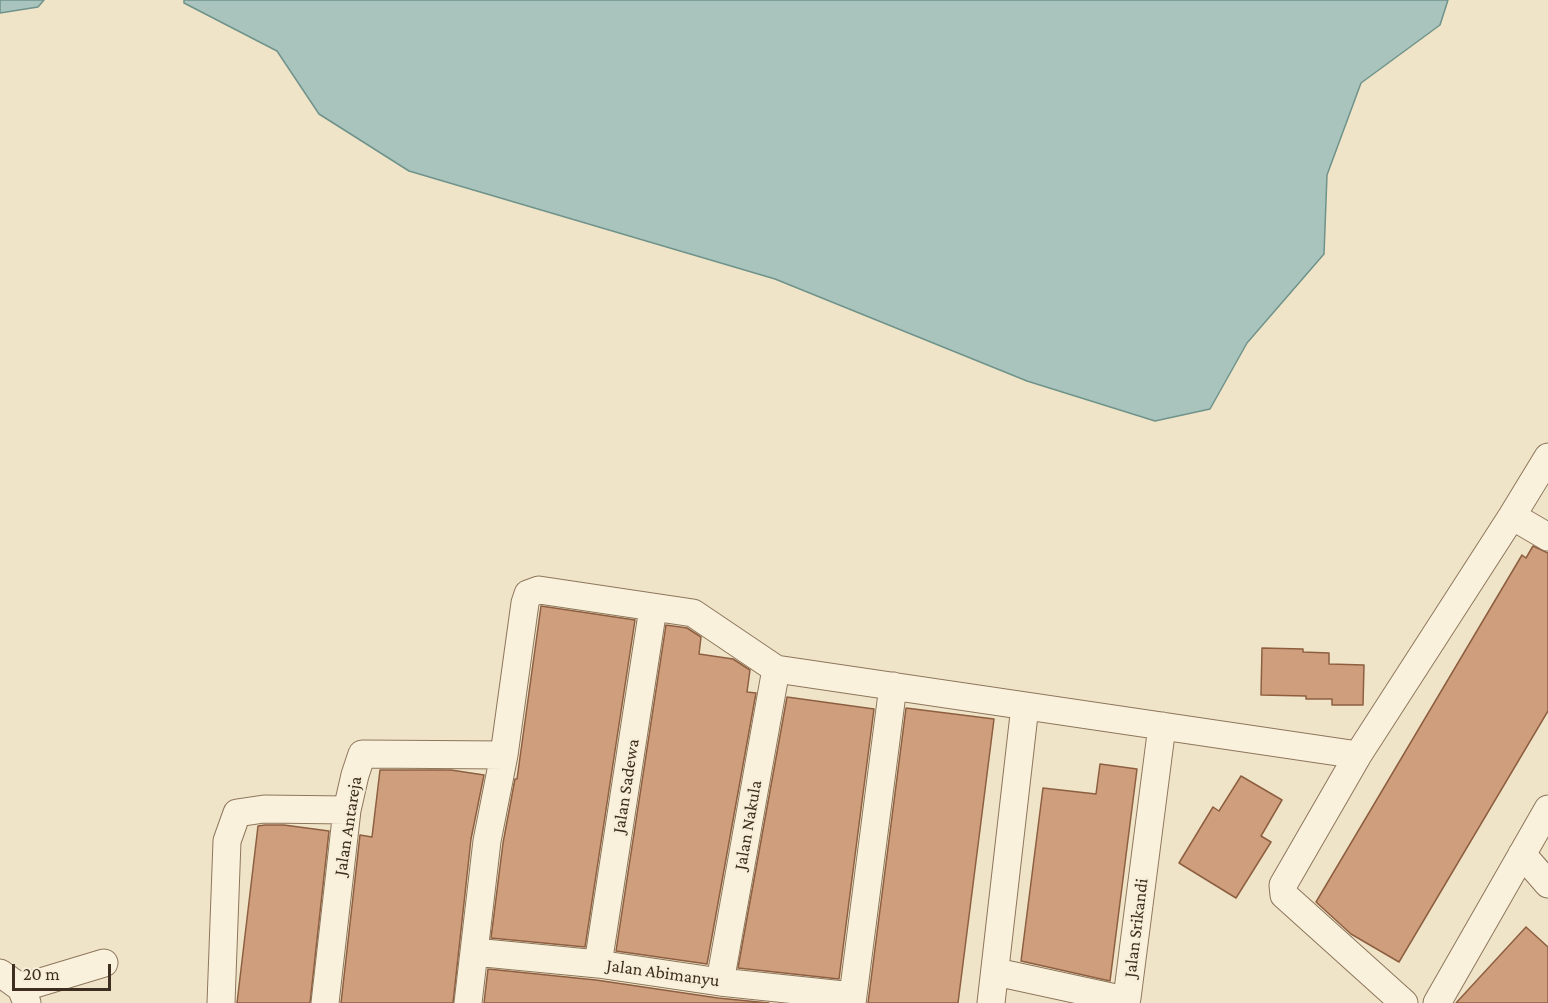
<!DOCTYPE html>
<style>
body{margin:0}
#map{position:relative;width:1548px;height:1003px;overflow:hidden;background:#f0e4c8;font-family:"Crimson Pro",serif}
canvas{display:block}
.scale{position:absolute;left:12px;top:964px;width:99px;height:27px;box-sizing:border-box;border:3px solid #3d2e20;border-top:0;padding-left:8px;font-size:18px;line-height:21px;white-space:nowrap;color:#3d2e20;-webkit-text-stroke:4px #f7eed8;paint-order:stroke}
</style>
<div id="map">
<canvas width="1548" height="1003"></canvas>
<div class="scale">20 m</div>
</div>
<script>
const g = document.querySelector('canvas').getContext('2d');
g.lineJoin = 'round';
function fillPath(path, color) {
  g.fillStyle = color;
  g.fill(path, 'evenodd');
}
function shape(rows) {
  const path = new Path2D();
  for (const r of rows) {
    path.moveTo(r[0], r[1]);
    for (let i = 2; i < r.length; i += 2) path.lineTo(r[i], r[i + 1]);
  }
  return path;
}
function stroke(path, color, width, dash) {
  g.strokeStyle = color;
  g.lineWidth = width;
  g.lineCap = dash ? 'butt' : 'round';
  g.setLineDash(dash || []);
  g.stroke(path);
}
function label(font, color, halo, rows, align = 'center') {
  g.font = font + ' "Crimson Pro",serif';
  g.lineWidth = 4.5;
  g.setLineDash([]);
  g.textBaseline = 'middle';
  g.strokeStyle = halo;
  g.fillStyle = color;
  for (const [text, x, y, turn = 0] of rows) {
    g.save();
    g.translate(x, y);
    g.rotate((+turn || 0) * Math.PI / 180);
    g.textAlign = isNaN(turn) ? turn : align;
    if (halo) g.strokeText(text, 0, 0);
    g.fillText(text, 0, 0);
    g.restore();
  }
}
const water = shape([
 [0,0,44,0,38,7,0,13,0,0],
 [184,0,1448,0,1440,25,1361,83,1327,175,1324,254,1247,343,1210,409,1155,421,1027,381,775,279,409,171,319,114,277,51,184,3,184,0]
]);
fillPath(water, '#a9c4bc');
stroke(water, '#6f938a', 1.5);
const building = shape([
 [1533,546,1548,553,1548,711,1399,962,1351,934,1316,902,1522,555,1526,558,1533,546],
 [541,606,635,620,585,947,491,938,503,843,515,779,517,779,541,606],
 [666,625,687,628,701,637,699,654,733,659,750,670,747,692,756,693,707,964,616,951,666,625],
 [1262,648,1303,649,1303,652,1329,653,1329,664,1364,665,1363,705,1332,705,1332,699,1306,699,1306,696,1261,695,1262,648],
 [787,697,874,709,839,979,738,968,787,697],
 [906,708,994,719,958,1003,868,1003,906,708],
 [1100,764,1137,769,1110,981,1021,961,1043,788,1096,794,1100,764],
 [380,770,451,770,484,775,471,839,453,1003,341,1003,360,835,372,837,380,770],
 [1241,776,1282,800,1261,836,1271,842,1236,898,1179,863,1213,807,1219,811,1241,776],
 [265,825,284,825,329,831,310,1003,237,1003,258,826,265,825],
 [1526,927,1548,947,1548,1003,1456,1003,1526,927],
 [488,969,596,980,718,998,769,1003,484,1003,488,969]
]);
fillPath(building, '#cf9f7d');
stroke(building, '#8d5f41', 1.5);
const minor = shape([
 [1512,516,1548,537],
 [1522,854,1548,884],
 [474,952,598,964,720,982,853,996],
 [598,964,653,608],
 [996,972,1120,999,1127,998,1162,726],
 [0,973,21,988,27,1003],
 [720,982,776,669],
 [21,988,104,963],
 [221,1003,227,841,237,813,264,809,347,810],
 [325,1003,347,810,355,775,362,754,504,755],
 [468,1003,487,841,504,755,525,603,528,594,539,590,693,613,776,669,1358,755],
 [852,1003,893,686],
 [991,1003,1025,706],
 [1404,1003,1284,895,1283,885,1358,755,1512,516,1548,457],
 [1437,1003,1548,809]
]);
stroke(minor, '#8d765c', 29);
stroke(minor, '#faf1dc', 27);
label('18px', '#3d2e20', '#f7eed8', [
 ["Jalan Sadewa",626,786,-81],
 ["Jalan Nakula",748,825,-80],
 ["Jalan Antareja",348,826,-81],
 ["Jalan Srikandi",1136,928,-83],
 ["Jalan Abimanyu",663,973,8]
]);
</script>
